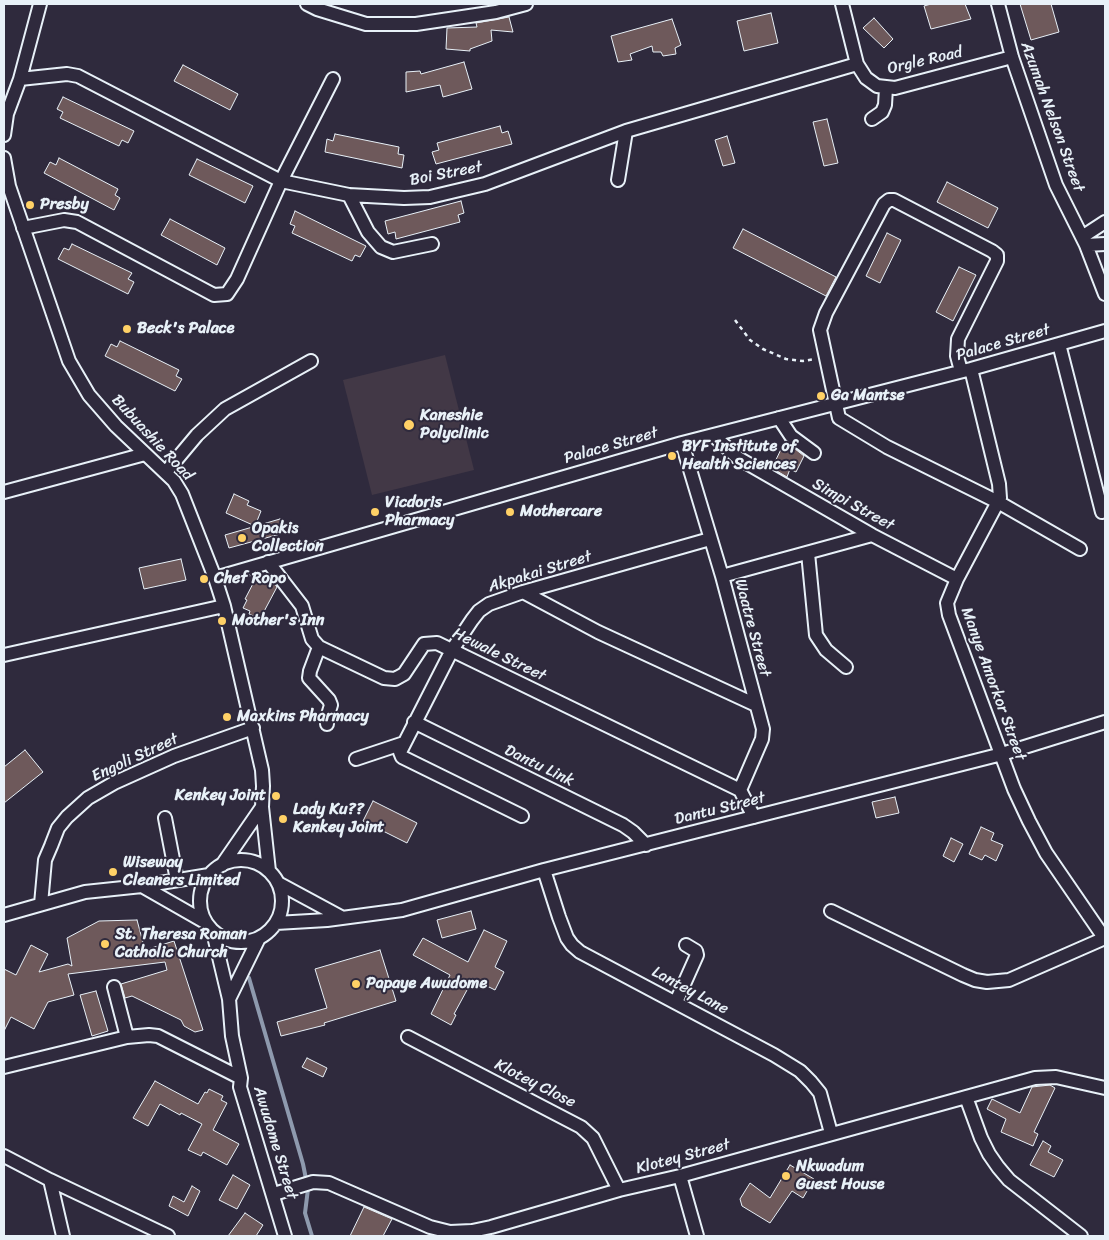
<!DOCTYPE html>
<style>
body{margin:0}
#map{position:relative;width:1109px;height:1240px;overflow:hidden;background:#2f2a3d;font-family:Sriracha,sans-serif}
canvas{display:block}
.frame{position:absolute;inset:0;border:5px solid #e8f1f8;pointer-events:none}
</style>
<div id="map">
<canvas width="1109" height="1240"></canvas>
<div class="frame"></div>
</div>
<script>
const g = document.querySelector('canvas').getContext('2d');
g.lineJoin = 'round';
function fillPath(path, color) {
  g.fillStyle = color;
  g.fill(path, 'evenodd');
}
function shape(rows) {
  const path = new Path2D();
  for (const r of rows) {
    if (r.length === 3) {
      path.moveTo(r[0] + r[2], r[1]);
      path.arc(r[0], r[1], r[2], 0, 2 * Math.PI);
      continue;
    }
    path.moveTo(r[0], r[1]);
    for (let i = 2; i < r.length; i += 2) path.lineTo(r[i], r[i + 1]);
  }
  return path;
}
function stroke(path, color, width, dash) {
  g.strokeStyle = color;
  g.lineWidth = width;
  g.lineCap = dash ? 'butt' : 'round';
  g.setLineDash(dash || []);
  g.stroke(path);
}
function label(font, color, halo, rows, align = 'center') {
  g.font = font + ' Sriracha,sans-serif';
  g.lineWidth = 4;
  g.setLineDash([]);
  g.textBaseline = 'middle';
  g.strokeStyle = halo;
  g.fillStyle = color;
  for (const [text, x, y, turn = 0] of rows) {
    g.save();
    g.translate(x, y);
    g.rotate((+turn || 0) * Math.PI / 180);
    g.textAlign = isNaN(turn) ? turn : align;
    if (halo) g.strokeText(text, 0, 0);
    g.fillText(text, 0, 0);
    g.restore();
  }
}
fillPath(shape([
 [445,355,474,470,372,495,343,380]
]), '#423846');
stroke(shape([
 [249,978,303,1164,308,1189,305,1213,312,1236]
]), '#8e9aae', 4);
const building = shape([
 [931,4,965,4,971,19,931,29,924,6,931,4],
 [1020,4,1051,4,1059,32,1031,40,1020,4],
 [771,13,778,43,744,51,737,21,771,13],
 [509,17,513,32,491,30,492,41,470,49,470,51,446,49,447,28,477,27,476,23,509,17],
 [874,18,893,39,884,48,863,28,874,18],
 [672,19,681,45,675,48,676,54,663,56,661,52,653,52,652,46,630,54,632,60,618,62,611,36,672,19],
 [464,62,472,89,443,97,440,85,406,92,406,72,420,71,421,74,464,62],
 [183,65,238,94,230,110,174,81,183,65],
 [63,97,134,131,128,143,122,140,119,146,60,118,63,112,57,109,63,97],
 [827,119,838,163,824,166,813,122,827,119],
 [500,126,502,133,508,131,512,144,436,164,432,152,439,150,437,143,500,126],
 [335,134,399,147,398,154,404,155,402,168,325,152,327,139,333,141,335,134],
 [727,136,735,163,723,166,715,140,727,136],
 [59,158,118,189,115,195,120,198,114,210,44,173,50,162,56,165,59,158],
 [197,159,253,186,245,203,189,175,197,159],
 [947,182,998,208,988,228,937,202,947,182],
 [461,201,464,213,458,215,460,222,396,239,395,232,388,234,385,221,461,201],
 [295,211,366,246,360,257,355,255,352,261,292,233,295,226,290,224,295,211],
 [170,219,225,248,217,265,161,235,170,219],
 [743,229,836,277,826,296,733,248,743,229],
 [887,233,901,240,880,283,866,276,887,233],
 [72,244,132,273,128,279,134,282,128,294,58,259,64,248,69,250,72,244],
 [959,267,976,275,953,321,936,312,959,267],
 [120,341,179,370,176,376,182,379,175,391,105,356,111,344,117,347,120,341],
 [785,441,804,456,796,472,790,469,787,477,772,468,785,441],
 [234,494,249,501,247,505,261,511,255,526,226,513,234,494],
 [280,519,284,533,229,548,225,535,280,519],
 [181,559,186,580,144,589,139,568,181,559],
 [258,574,273,582,277,587,260,619,249,614,250,611,243,608,247,600,245,599,258,574],
 [25,750,43,772,4,803,4,767,25,750],
 [895,797,899,813,876,818,872,802,895,797],
 [373,801,417,823,407,843,363,821,373,801],
 [981,827,994,833,991,840,1003,845,996,861,985,855,982,860,969,854,981,827],
 [951,838,963,844,954,862,943,856,951,838],
 [471,911,476,929,442,938,437,920,471,911],
 [137,920,145,950,174,941,203,1030,195,1032,184,1026,181,1020,132,996,125,998,121,984,167,970,165,962,68,974,74,995,48,1002,34,1029,11,1017,4,1031,4,969,16,975,31,945,48,954,39,972,68,964,72,966,67,938,99,921,137,920],
 [484,930,507,941,495,967,504,972,495,990,473,979,454,1014,456,1015,451,1025,431,1014,450,975,413,955,423,938,468,962,484,930],
 [380,950,396,1001,324,1023,325,1025,281,1036,277,1022,327,1008,315,969,380,950],
 [96,991,108,1031,92,1036,80,995,96,991],
 [307,1058,327,1068,323,1077,302,1067,307,1058],
 [155,1081,198,1104,205,1092,207,1093,209,1089,223,1096,221,1100,227,1103,213,1130,239,1144,227,1165,203,1152,201,1156,188,1150,202,1124,181,1113,180,1115,160,1104,148,1126,133,1118,155,1081],
 [1050,1085,1055,1088,1034,1132,1038,1134,1033,1146,1001,1132,1006,1119,987,1109,992,1099,1020,1113,1032,1087,1050,1085],
 [1043,1141,1051,1146,1048,1152,1063,1160,1054,1177,1030,1165,1043,1141],
 [790,1165,814,1179,803,1198,792,1191,770,1223,742,1206,740,1199,750,1183,770,1198,790,1165],
 [233,1175,250,1185,237,1209,219,1200,233,1175],
 [192,1186,200,1191,188,1216,169,1206,173,1196,184,1202,192,1186],
 [364,1207,392,1219,383,1236,350,1236,364,1207],
 [245,1213,263,1225,256,1236,228,1236,245,1213]
]);
fillPath(building, '#6e595b');
stroke(building, '#e8f1f8', 1);
const minor = shape([
 [307,4,317,9,366,24,416,24,496,12,526,4],
 [842,4,857,64,866,78,877,86,895,88,1012,57],
 [998,4,1012,57,1056,185,1086,245,1105,294],
 [20,79,67,74,78,76,281,181,349,195,404,198,430,197,485,184,626,131,857,64],
 [872,119,882,112,885,105,886,88],
 [4,135,7,114,20,79,40,4],
 [4,158,9,186,69,361,89,395,116,426,174,481,182,494,215,578,224,606,262,770,263,786,262,807,269,871],
 [618,180,626,131],
 [349,195,368,232,381,247,393,252,432,244],
 [23,228,64,220,77,222,214,295,227,294,237,279,281,181,333,79],
 [1082,237,1105,222],
 [1086,245,1105,244],
 [1059,344,1102,512],
 [971,369,999,484,1000,498,957,579,947,603,949,615,1014,789,1029,821,1046,853,1105,939],
 [961,371,957,356,958,339,997,261,997,255,992,251,894,200,889,200,884,204,826,313,820,330,839,418,887,447,998,502,1080,549],
 [779,418,791,436,814,453],
 [713,435,738,458,872,535,957,579],
 [682,443,722,576,763,729,762,739,740,790,754,817],
 [166,472,197,435,225,409,311,361],
 [4,492,145,454],
 [808,553,816,635,826,650,846,667],
 [268,562,302,606,312,639,319,647,384,678,395,679,404,674,424,644,437,643,740,790],
 [722,576,872,535],
 [215,578,682,443,971,369,1105,331],
 [523,592,598,632,756,705],
 [319,647,310,671,309,678,329,700,331,705,327,718,327,724],
 [4,655,224,606],
 [414,722,623,825,633,832,646,845],
 [356,759,404,743],
 [522,816,402,757,400,752,452,650,472,620,479,611,489,604,523,592,710,539],
 [165,818,177,880],
 [241,901,41],
 [222,865,262,807],
 [544,870,559,917,567,938,572,945,580,952,774,1055,800,1071,811,1082,820,1093,831,1133],
 [278,883,341,917],
 [142,886,205,922],
 [41,904,45,860,51,846,58,828,67,817,88,798,114,783,174,756,253,728],
 [831,911,963,975,975,980,987,982,1009,980,1105,938],
 [4,915,85,892,142,886,209,875],
 [276,923,327,920,402,910,544,870,1002,754,1105,722],
 [213,932,229,999,232,1036,241,1078,240,1087,285,1236],
 [114,987,127,1037],
 [229,999,259,938],
 [676,1002,697,955,696,951,686,945],
 [408,1037,581,1127,593,1138,619,1190],
 [4,1067,127,1037,149,1035,158,1036,241,1078],
 [966,1097,981,1138,989,1154,998,1167,1009,1180,1081,1236],
 [4,1156,50,1180,168,1236],
 [680,1176,697,1236],
 [50,1180,63,1236],
 [274,1194,313,1182,329,1183,430,1227,450,1232,472,1231,491,1227,619,1190,680,1176,1035,1078,1056,1077,1105,1088]
]);
stroke(minor, '#e8f1f8', 16);
stroke(shape([
 [735,320,750,340,763,349,786,359,803,361,815,359]
]), '#e8f1f8', 2.5, [4, 4]);
stroke(minor, '#2f2a3d', 12);
for (const [x, y, r, color] of [
 [30,205,5,"#ffd166"],
 [127,329,5,"#ffd166"],
 [821,396,5,"#ffd166"],
 [409,425,6,"#ffd166"],
 [672,456,5,"#ffd166"],
 [375,512,5,"#ffd166"],
 [510,512,5,"#ffd166"],
 [242,538,5,"#ffd166"],
 [204,579,5,"#ffd166"],
 [222,621,5,"#ffd166"],
 [227,717,5,"#ffd166"],
 [276,796,5,"#ffd166"],
 [283,819,5,"#ffd166"],
 [113,872,5,"#ffd166"],
 [105,944,5,"#ffd166"],
 [356,984,5,"#ffd166"],
 [786,1176,5,"#ffd166"]
]) {
  const dot = new Path2D();
  dot.arc(x, y, r, 0, 2 * Math.PI);
  g.fillStyle = color;
  g.fill(dot);
  stroke(dot, '#2f2a3d', 2);
}
label('16px', '#e8f1f8', '#2f2a3d', [
 ["Orgle Road",925,61,-13],
 ["Azumah Nelson Street",1052,117,70],
 ["Boi Street",446,174,-11],
 ["Palace Street",1003,343,-16],
 ["Bubuashie Road",152,438,47],
 ["Palace Street",611,446,-16],
 ["Simpi Street",853,505,29],
 ["Akpakai Street",540,572,-17],
 ["Waatre Street",752,628,75],
 ["Hewale Street",499,655,26],
 ["Manye Amorkor Street",993,684,70],
 ["Engoli Street",135,758,-25],
 ["Dantu Link",539,766,26],
 ["Dantu Street",720,809,-14],
 ["Lantey Lane",690,991,28],
 ["Klotey Close",535,1084,27],
 ["Awudome Street",275,1143,73],
 ["Klotey Street",683,1157,-15]
]);
label('bold 16px', '#e8f1f8', '#2f2a3d', [
 ["Presby",40,205],
 ["Beck's Palace",137,329],
 ["Ga Mantse",831,396],
 ["Kaneshie",420,416],
 ["Polyclinic",420,434],
 ["BYF Institute of",682,447],
 ["Health Sciences",682,465],
 ["Vicdoris",385,503],
 ["Pharmacy",385,521],
 ["Mothercare",520,512],
 ["Opakis",252,529],
 ["Collection",252,547],
 ["Chef Ropo",214,579],
 ["Mother's Inn",232,621],
 ["Maxkins Pharmacy",237,717],
 ["Kenkey Joint",266,796,"right"],
 ["Lady Ku??",293,810],
 ["Kenkey Joint",293,828],
 ["Wiseway",123,863],
 ["Cleaners Limited",123,881],
 ["St. Theresa Roman",115,935],
 ["Catholic Church",115,953],
 ["Papaye Awudome",366,984],
 ["Nkwadum",796,1167],
 ["Guest House",796,1185]
], 'left');
</script>
